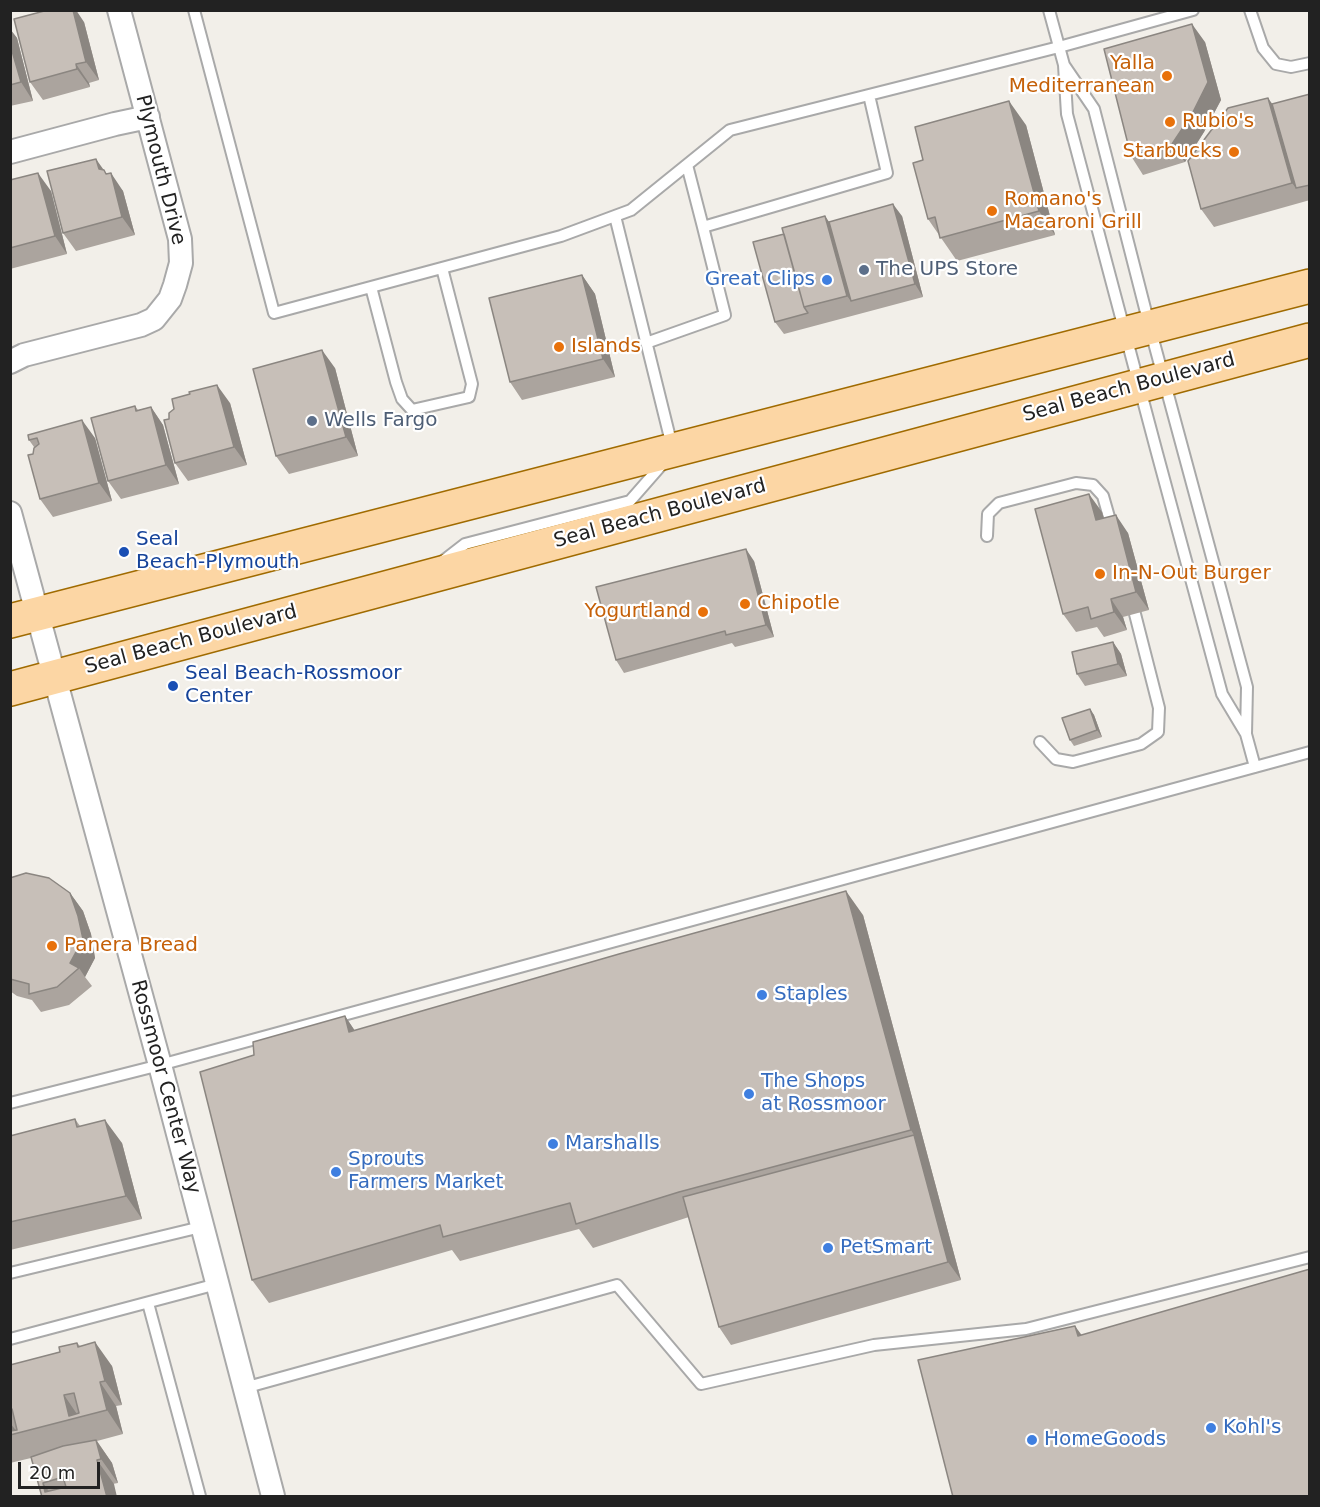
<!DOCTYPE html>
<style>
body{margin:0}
#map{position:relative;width:1320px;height:1507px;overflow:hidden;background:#f2efe9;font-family:"DejaVu Sans",sans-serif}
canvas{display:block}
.frame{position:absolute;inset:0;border:12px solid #222;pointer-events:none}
.scale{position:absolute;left:18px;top:1462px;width:82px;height:27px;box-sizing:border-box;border:3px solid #222;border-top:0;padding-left:8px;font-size:18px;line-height:21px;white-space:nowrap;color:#222;-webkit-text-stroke:4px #fff;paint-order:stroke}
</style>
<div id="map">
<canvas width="1320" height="1507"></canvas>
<div class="frame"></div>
<div class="scale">20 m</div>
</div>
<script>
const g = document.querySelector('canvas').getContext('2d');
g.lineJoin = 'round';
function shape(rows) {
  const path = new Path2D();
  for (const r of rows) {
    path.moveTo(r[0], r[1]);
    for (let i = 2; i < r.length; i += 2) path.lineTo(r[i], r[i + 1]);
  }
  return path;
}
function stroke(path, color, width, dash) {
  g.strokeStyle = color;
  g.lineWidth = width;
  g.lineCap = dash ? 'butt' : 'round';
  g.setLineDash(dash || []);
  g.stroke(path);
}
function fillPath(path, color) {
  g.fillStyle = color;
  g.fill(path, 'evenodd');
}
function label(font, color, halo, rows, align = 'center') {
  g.font = font + ' "DejaVu Sans",sans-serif';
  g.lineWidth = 4.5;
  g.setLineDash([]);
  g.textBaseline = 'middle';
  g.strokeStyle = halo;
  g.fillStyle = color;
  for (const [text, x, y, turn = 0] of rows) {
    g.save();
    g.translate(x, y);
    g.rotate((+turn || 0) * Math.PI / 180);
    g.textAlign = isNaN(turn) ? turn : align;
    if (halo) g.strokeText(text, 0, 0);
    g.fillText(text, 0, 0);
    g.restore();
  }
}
const lane = shape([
 [194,10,274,313,561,236,631,210,730,130,1059,47,1193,10],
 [1049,10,1064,65,1067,114,1157,453,1222,694,1246,734,1255,767],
 [1250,10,1263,48,1276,64,1291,67,1310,63],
 [1064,65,1094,109,1150,328,1247,687,1246,734],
 [687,165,703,227],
 [615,216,672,446],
 [371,287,396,382,402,399,412,410,469,397,472,384,442,268],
 [646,343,725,315,703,227,887,173,869,95],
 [987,536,988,514,999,503,1076,483,1093,485,1103,496,1113,531],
 [443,561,465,544,630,501,665,461],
 [1040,742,1056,759,1073,762,1141,744,1158,732,1159,708,1135,614],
 [10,1103,160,1065,1310,752],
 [10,1273,201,1227],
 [148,1303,200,1496],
 [10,1339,217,1284],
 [244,1388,617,1285,701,1384,874,1345,1026,1329,1310,1257]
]);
const street = shape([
 [10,152,115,124,148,117],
 [10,362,24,355,141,325,154,319,170,299,175,285,181,263,180,239,119,10],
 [10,513,160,1065,273,1496]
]);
const primary = shape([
 [10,621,1310,286],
 [10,689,1310,340]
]);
stroke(lane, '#a9a9a9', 14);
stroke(street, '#a9a9a9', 26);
stroke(primary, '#a06b00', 36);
stroke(lane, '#fff', 10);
stroke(street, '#fff', 22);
stroke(primary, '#fcd6a4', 33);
fillPath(shape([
 [84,22,99,80,89,83,90,87,43,100,30,82],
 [10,29,17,38,33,101,10,106],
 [1205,42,1221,100,1204,132,1185,162,1143,175,1131,156],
 [1310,94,1310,200,1214,227,1201,209,1272,104],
 [1026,125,1055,235,957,261,928,219,923,160],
 [103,170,123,191,135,235,76,251,63,233],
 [10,180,51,191,67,254,10,269],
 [825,216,829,222,902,216,923,297,784,334,775,322],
 [582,275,595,294,615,377,522,400,510,382],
 [335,368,358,456,289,474,276,456],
 [230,403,247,465,188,481,175,463],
 [135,406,138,410,151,407,163,425,179,484,121,499,108,481],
 [28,435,95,438,112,501,53,517,40,499,33,454,34,447,29,440],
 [1102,512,1104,518,1128,533,1149,610,1123,617,1127,630,1104,637,1097,627,1076,632,1063,614],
 [754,561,774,637,735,647,732,643,624,673,616,660],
 [1113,642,1121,654,1127,676,1085,686,1077,674],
 [1090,709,1094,715,1102,737,1074,746,1070,740],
 [10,878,70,893,83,911,91,934,95,958,85,977,92,986,69,1005,41,1012,32,1000,17,996,10,991],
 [863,915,961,1280,731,1345,719,1327,689,1217,593,1248,579,1229,460,1261,452,1250,269,1303,252,1280,254,1055,345,1016,355,1031],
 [75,1119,80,1126,122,1143,142,1219,10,1250,10,1136],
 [77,1343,80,1346,112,1366,122,1405,116,1406,123,1434,97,1441,112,1463,118,1483,42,1497,31,1458,10,1463,10,1365,60,1352]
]), '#aba49e');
fillPath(shape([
 [73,10,76,10,84,22,99,80,86,62],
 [1192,24,1205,42,1221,100,1204,132,1185,162,1172,144],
 [10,29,17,38,33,101,21,82,10,44],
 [76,64,89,83,90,87,77,69],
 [1268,98,1281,116,1296,188,1292,183],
 [1009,101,1026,125,1055,235,1039,211],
 [96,159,113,183,111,173,123,191,135,235,122,217,99,169],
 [38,173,51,191,67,254,55,236],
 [893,204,902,216,923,297,915,284],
 [825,216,837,234,851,301,847,296],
 [582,275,595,294,615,377,603,359],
 [322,350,335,368,358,456,346,437],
 [217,385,230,403,247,465,234,447],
 [151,407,163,425,179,484,166,465],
 [82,420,95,438,112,501,99,483],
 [1089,494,1102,512,1109,538,1096,520],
 [1116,515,1128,533,1149,610,1136,592],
 [746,549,754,561,774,637,766,625],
 [1111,599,1123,617,1127,630,1114,612],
 [1113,642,1121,654,1127,676,1118,664],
 [1090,709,1094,715,1102,737,1097,730],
 [846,891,863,915,961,1280,948,1262,914,1135,911,1130],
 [70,893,83,911,91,934,95,958,85,977,79,968,70,963],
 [345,1016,361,1040,349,1032],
 [105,1120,122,1143,142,1219,126,1196],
 [1075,1326,1092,1349,1078,1336],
 [95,1342,112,1366,122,1405,105,1381],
 [100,1382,116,1406,123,1434,107,1410],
 [64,1395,79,1417,69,1416],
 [10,1423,18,1433,10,1435],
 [96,1440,112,1463,118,1483,101,1459],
 [97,1460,114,1484,117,1497,107,1497],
 [43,1483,53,1497,45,1492]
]), '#8b8681');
const building = shape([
 [48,10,73,10,86,62,76,64,77,69,30,82,14,19,48,10],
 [1192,24,1208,82,1192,114,1172,144,1131,156,1104,49,1192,24],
 [10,44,21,82,10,85,10,44],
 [1310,94,1310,185,1296,188,1272,104,1310,94],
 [1268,98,1292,183,1201,209,1188,161,1228,108,1268,98],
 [1009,101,1039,211,940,238,935,217,928,219,913,163,923,160,915,127,1009,101],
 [96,159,99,169,104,170,106,174,111,173,122,217,63,233,47,171,96,159],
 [38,173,55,236,10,248,10,180,38,173],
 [893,204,915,284,851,301,829,222,893,204],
 [825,216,847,296,804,307,782,228,825,216],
 [784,234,804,307,808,313,775,322,753,242,784,234],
 [582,275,603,359,510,382,489,298,582,275],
 [322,350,346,437,276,456,253,369,322,350],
 [217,385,234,447,175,463,164,420,169,419,169,413,174,409,172,399,190,394,189,392,217,385],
 [135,406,136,411,151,407,166,465,108,481,91,418,135,406],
 [82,420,99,483,40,499,28,455,33,454,34,448,39,444,37,438,29,440,28,435,82,420],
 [1089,494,1096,520,1116,515,1136,592,1111,599,1114,612,1091,619,1088,607,1063,614,1035,509,1089,494],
 [746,549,766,625,726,635,725,631,616,660,596,587,746,549],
 [1113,642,1118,664,1077,674,1072,652,1113,642],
 [1090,709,1097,730,1070,740,1062,718,1090,709],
 [26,873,49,878,70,893,78,916,83,939,70,963,79,968,57,987,29,994,29,984,10,979,10,878,26,873],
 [846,891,911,1130,679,1192,576,1224,570,1203,443,1237,440,1225,252,1280,200,1072,254,1055,253,1042,345,1016,349,1032,619,954,846,891],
 [75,1119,77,1127,105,1120,126,1196,10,1222,10,1136,75,1119],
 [914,1135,948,1262,719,1327,683,1197,914,1135],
 [1310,1269,1310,1497,953,1497,918,1360,1075,1326,1078,1336,1310,1269],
 [95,1342,105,1381,100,1382,107,1410,10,1435,10,1431,17,1430,12,1409,10,1409,10,1365,60,1352,59,1347,77,1343,78,1347,95,1342],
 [74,1393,79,1413,69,1416,64,1395,74,1393],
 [96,1440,101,1459,97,1460,107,1497,42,1497,31,1457,63,1446,96,1440],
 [63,1477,66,1487,45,1492,43,1483,63,1477]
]);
fillPath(building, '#c7bfb8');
stroke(building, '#8b8681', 1.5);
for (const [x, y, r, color] of [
 [1167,76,6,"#e8710a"],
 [1170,122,6,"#e8710a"],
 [1234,152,6,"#e8710a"],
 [992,211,6,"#e8710a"],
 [864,270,6,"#5c6f8a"],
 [827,280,6,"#3f7fe0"],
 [559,347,6,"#e8710a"],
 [312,421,6,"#5c6f8a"],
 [124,552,6,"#1a4fb4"],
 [1100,574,6,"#e8710a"],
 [745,604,6,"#e8710a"],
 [703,612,6,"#e8710a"],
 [173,686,6,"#1a4fb4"],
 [52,946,6,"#e8710a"],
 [762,995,6,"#3f7fe0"],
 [749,1094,6,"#3f7fe0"],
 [553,1144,6,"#3f7fe0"],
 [336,1172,6,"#3f7fe0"],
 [828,1248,6,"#3f7fe0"],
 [1211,1428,6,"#3f7fe0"],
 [1032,1440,6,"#3f7fe0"]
]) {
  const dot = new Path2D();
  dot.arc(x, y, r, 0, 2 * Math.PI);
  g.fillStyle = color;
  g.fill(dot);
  stroke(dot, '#fff', 2);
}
label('20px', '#c56008', '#fff', [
 ["Yalla",1155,64,"right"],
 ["Mediterranean",1155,87,"right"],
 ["Rubio's",1182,122],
 ["Starbucks",1222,152,"right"],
 ["Romano's",1004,200],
 ["Macaroni Grill",1004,223],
 ["Islands",571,347],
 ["In-N-Out Burger",1112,574],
 ["Chipotle",757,604],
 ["Yogurtland",691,612,"right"],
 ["Panera Bread",64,946]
], 'left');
label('20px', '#222', '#fff', [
 ["Plymouth Drive",160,170,76],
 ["Seal Beach Boulevard",1129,388,-15],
 ["Seal Beach Boulevard",660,514,-15],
 ["Seal Beach Boulevard",191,640,-15],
 ["Rossmoor Center Way",165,1087,75]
]);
label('20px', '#4e5e75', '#fff', [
 ["The UPS Store",876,270],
 ["Wells Fargo",324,421]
], 'left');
label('20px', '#366cbe', '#fff', [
 ["Great Clips",815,280,"right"],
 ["Staples",774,995],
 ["The Shops",761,1082],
 ["at Rossmoor",761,1105],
 ["Marshalls",565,1144],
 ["Sprouts",348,1160],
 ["Farmers Market",348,1183],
 ["PetSmart",840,1248],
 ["Kohl's",1223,1428],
 ["HomeGoods",1044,1440]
], 'left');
label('20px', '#164399', '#fff', [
 ["Seal",136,540],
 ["Beach-Plymouth",136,563],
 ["Seal Beach-Rossmoor",185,674],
 ["Center",185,697]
], 'left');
</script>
